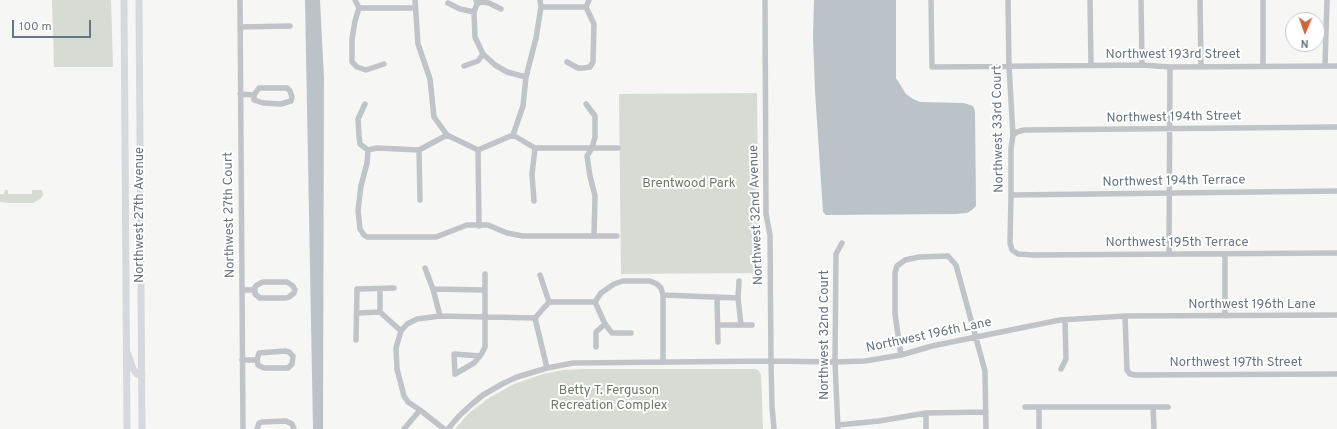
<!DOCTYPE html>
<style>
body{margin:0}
#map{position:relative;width:1337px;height:429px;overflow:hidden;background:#f6f6f4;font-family:Overpass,sans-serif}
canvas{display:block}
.north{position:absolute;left:1285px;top:12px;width:40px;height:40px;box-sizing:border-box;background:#fff;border:1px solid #c3c8cd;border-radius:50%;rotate:182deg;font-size:11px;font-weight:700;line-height:16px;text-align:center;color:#687582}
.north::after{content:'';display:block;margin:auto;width:14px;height:18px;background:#d26238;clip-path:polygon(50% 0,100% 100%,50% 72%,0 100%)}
.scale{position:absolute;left:12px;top:20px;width:79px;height:18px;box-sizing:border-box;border:2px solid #687582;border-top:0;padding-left:5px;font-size:12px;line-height:14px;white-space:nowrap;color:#687582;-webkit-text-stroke:3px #fff;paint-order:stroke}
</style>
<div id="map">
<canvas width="1337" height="429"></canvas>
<div class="north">N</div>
<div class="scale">100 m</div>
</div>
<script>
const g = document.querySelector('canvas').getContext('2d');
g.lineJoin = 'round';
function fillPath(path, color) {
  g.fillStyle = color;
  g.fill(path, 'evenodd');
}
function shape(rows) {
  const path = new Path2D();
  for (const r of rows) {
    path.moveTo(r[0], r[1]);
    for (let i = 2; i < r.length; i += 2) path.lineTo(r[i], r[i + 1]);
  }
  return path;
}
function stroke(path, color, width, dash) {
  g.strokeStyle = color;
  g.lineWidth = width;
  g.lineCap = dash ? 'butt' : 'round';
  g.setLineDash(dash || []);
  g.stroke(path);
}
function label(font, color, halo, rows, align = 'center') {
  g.font = font + ' Overpass,sans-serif';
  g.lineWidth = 4;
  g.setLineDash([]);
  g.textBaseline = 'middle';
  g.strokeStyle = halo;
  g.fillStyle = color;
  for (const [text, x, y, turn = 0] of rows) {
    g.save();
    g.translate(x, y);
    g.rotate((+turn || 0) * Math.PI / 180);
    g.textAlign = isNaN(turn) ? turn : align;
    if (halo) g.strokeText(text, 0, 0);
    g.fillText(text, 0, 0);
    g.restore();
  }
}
fillPath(shape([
 [52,0,111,0,113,67,54,67],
 [757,93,759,273,621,274,619,94],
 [5,190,8,190,8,194,32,194,32,190,42,190,43,195,40,199,33,203,9,203,0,202,0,194,4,194],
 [583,369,754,369,758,370,761,374,763,429,455,429,469,413,489,398,514,384,543,374,563,370]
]), '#d6dbd3');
fillPath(shape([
 [305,0,320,0,324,78,323,429,313,429],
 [814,0,896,0,896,78,906,94,913,99,920,102,964,103,973,106,975,111,976,206,972,210,967,213,956,214,826,215,823,212,815,91,813,37]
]), '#bbc3c9');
stroke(shape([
 [240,0,243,429],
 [355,0,359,8,355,21,352,39,352,62,357,67,366,70,384,64],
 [415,0,418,44,430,79,434,117,447,135],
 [476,0,477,4,474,12,475,37,483,54,495,65,507,72,526,77],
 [765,0,766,214,770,235,771,361,772,406,774,429],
 [931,0,932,67,1142,65,1170,67,1337,66],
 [1008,0,1009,66,1013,135,1011,149,1011,195,1010,243,1012,250,1018,254,1034,255,1337,253],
 [1090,0,1091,65],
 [1141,0,1142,65],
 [1200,0,1201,66],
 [448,3,460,9,474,12],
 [477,4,481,2,489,3,501,9],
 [541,7,586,7],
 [359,8,414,8],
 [240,27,290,26],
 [567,62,578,68,583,68,590,67,593,62,594,24,586,7,589,0],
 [464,66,478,61,483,54],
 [1263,66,1263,0],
 [1325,66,1327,0],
 [240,94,254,95,259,88,287,88,290,91,292,97,291,101,281,104,263,103,254,100,254,95],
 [365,104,358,119,359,136,360,144,368,150],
 [586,104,595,116,595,137,592,148,587,156,590,176,595,196,594,236],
 [513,135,523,106,526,77,536,38,541,7,540,0],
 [1013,135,1017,132,1024,130,1337,127],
 [368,150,367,163,361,186,358,210,360,229,364,235,367,237,436,237,467,225,488,225,507,233,523,236,617,236],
 [368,150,377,148,419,150,447,135,478,150,513,135,535,148,618,148],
 [419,150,420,200],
 [478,150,479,226],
 [1011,195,1337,191],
 [534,201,532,174,535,148],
 [1169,254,1170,67],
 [1225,254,1225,316],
 [425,268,433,289,440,316],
 [540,275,549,302],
 [263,282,287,282,293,286,295,290,294,293,289,297,286,298,260,298,255,294,255,287,257,285,263,282],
 [433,289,484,290],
 [242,290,255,290],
 [663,295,738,298,741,325],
 [717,297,718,342],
 [738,298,739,281],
 [595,302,605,324,612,333,631,333],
 [380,312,380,289],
 [357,313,380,312,401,331],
 [1125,316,1127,370,1130,374,1135,375,1337,374],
 [535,318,547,368],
 [718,325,752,325],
 [356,340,357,289,394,288],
 [596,347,596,332,605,324],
 [285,351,289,352,293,356,292,364,288,368,264,368,258,365,257,360,259,353,285,351],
 [901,355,895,314,895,273,897,266,905,260,919,257,948,256,956,265,985,371,986,429],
 [480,356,454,354,455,374,474,363,480,356,482,353,485,347,485,274],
 [242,360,257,360],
 [1061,369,1066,359,1065,320],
 [1025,407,1168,407],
 [1039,407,1039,429],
 [1153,407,1154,429],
 [926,413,926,429],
 [838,425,879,421,926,413,986,412],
 [257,429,259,423,262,422,286,421,292,424,294,429],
 [404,429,420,410],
 [444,429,420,410,408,402,404,396,397,369,396,348,401,331,407,324,417,319,440,316,535,318,549,302,595,302,601,293,614,284,623,281,650,281,657,284,661,288,663,295,663,362],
 [448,429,459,416,472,404,483,395,502,384,517,377,547,368,573,363,771,361,835,362,865,361,901,355,932,346,1060,320,1125,316,1337,315],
 [838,429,835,362,836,254,842,243]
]), '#c0c3c7', 5.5);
stroke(shape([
 [124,0,127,429],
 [139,0,142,429],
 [128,354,133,369,137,374,142,376]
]), '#d5d8dc', 7);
label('13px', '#687582', '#fff', [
 ["Northwest 193rd Street",1173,55],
 ["Northwest 194th Street",1174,118,-1],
 ["Northwest 33rd Court",999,129,-91],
 ["Northwest 194th Terrace",1174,182,-1],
 ["Northwest 27th Avenue",140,215,-90],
 ["Northwest 27th Court",230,215,-91],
 ["Northwest 32nd Avenue",757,215,-92],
 ["Northwest 195th Terrace",1177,243],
 ["Northwest 196th Lane",1252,305],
 ["Northwest 32nd Court",825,335,-90],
 ["Northwest 196th Lane",929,336,-12],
 ["Northwest 197th Street",1236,363]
]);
label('13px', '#6a7a66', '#fff', [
 ["Brentwood Park",689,184],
 ["Betty T. Ferguson",609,391],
 ["Recreation Complex",609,406]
]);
</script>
